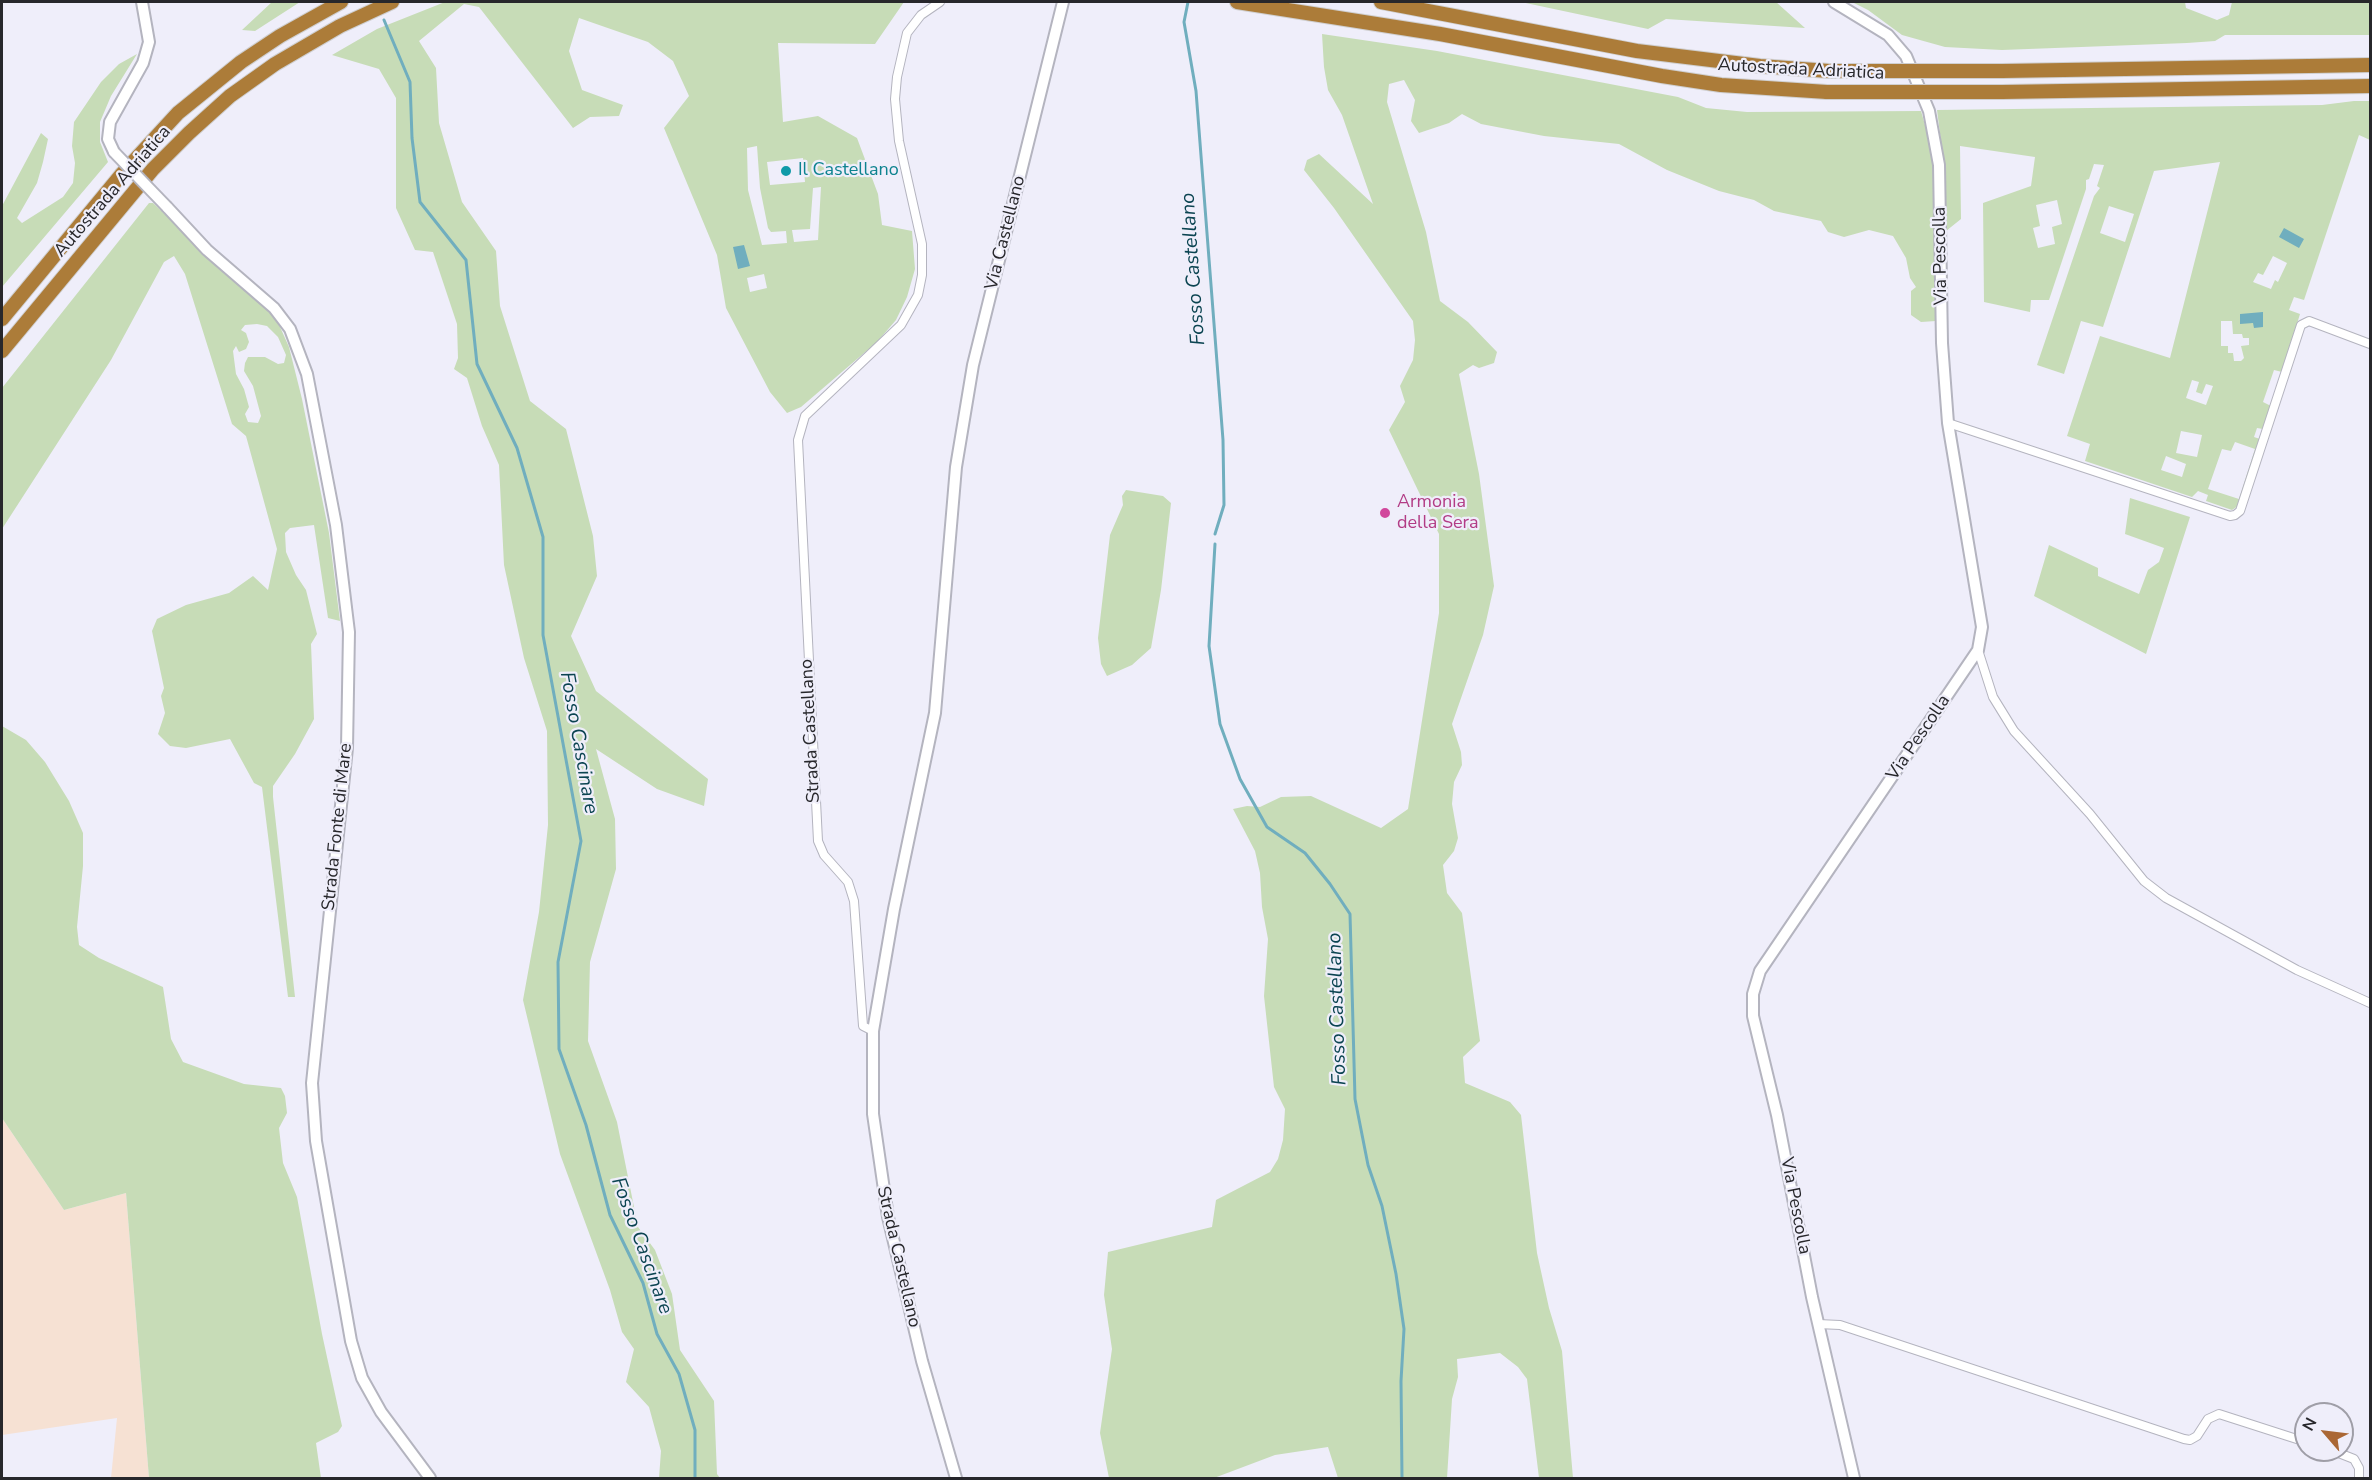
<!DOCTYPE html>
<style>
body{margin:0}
#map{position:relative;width:2372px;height:1480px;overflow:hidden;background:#efeefa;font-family:"Nunito Sans",sans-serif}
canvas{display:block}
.frame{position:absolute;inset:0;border:3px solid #27272b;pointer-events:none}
.north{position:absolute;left:2294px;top:1402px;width:60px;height:60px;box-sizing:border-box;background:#efeefa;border:2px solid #9f9ea7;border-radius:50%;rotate:298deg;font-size:16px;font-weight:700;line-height:24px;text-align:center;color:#27272b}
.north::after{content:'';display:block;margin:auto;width:21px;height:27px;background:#aa6735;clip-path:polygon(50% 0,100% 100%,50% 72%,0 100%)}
</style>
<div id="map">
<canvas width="2372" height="1480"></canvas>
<div class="frame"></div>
<div class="north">N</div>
</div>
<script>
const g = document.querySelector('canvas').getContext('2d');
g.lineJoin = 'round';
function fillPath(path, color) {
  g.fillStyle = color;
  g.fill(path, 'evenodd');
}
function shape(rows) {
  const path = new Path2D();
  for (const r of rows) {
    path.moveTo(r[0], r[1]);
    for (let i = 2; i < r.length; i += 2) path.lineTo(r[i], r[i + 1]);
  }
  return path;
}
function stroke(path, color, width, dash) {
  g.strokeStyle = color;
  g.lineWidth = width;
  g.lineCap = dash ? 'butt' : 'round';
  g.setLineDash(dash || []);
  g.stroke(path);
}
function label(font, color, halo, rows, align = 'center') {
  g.font = font + ' "Nunito Sans",sans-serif';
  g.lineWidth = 4.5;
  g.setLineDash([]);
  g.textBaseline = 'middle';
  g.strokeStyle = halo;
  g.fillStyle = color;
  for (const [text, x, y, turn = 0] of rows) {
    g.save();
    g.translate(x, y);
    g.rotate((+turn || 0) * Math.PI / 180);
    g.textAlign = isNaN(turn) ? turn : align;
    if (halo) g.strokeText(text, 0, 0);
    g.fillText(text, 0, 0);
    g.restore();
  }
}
fillPath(shape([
 [2,1118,64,1210,126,1193,149,1478,111,1478,117,1418,2,1435]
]), '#f6e1d3');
fillPath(shape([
 [272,2,300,2,255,31,242,30],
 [445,2,904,2,875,44,778,43,783,122,818,116,857,138,878,194,882,225,912,231,915,269,907,297,896,320,877,342,801,407,787,413,770,392,726,308,717,255,664,128,689,96,673,61,648,42,579,18,569,51,582,90,623,105,619,116,590,117,573,128,479,7,464,4,419,41,436,68,439,123,462,202,496,251,500,306,530,401,566,429,593,536,597,576,571,636,596,691,708,779,704,806,657,789,596,749,615,819,616,869,590,962,588,1041,617,1122,638,1227,655,1250,672,1294,680,1350,714,1401,717,1474,720,1478,659,1478,661,1451,649,1407,626,1382,634,1349,622,1332,610,1290,560,1154,523,1000,539,912,548,825,547,731,524,658,504,565,499,465,482,426,467,378,454,369,458,358,457,324,433,252,415,250,396,208,396,98,379,69,332,55,377,29],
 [757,146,760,188,768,228,771,232,786,231,787,243,762,245,748,190,747,148],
 [803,158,805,182,770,185,767,162],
 [821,187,818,240,794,242,792,230,810,229,813,188],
 [764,274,767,288,750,292,747,278],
 [1521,2,1776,2,1805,28,1666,19,1648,29],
 [1852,2,2185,2,2186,8,2217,20,2229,15,2232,2,2370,2,2370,35,2225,35,2215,41,2187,43,2002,50,1945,47,1902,35,1868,10],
 [1322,34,1437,51,1678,97,1706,108,1747,112,1921,111,1932,150,1935,175,1936,321,1921,322,1911,315,1911,291,1916,287,1910,278,1906,258,1893,236,1869,230,1844,237,1828,232,1821,221,1774,211,1754,200,1719,191,1667,170,1619,144,1544,136,1481,124,1462,114,1449,123,1419,133,1411,121,1415,100,1404,80,1389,84,1387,102,1426,232,1440,301,1468,322,1497,352,1494,363,1479,368,1473,365,1459,374,1479,474,1494,586,1483,635,1452,724,1461,752,1462,765,1454,782,1452,804,1458,838,1454,851,1443,865,1447,893,1462,913,1480,1041,1463,1057,1465,1083,1510,1102,1521,1115,1537,1253,1549,1308,1562,1351,1573,1478,1539,1478,1527,1379,1518,1367,1500,1353,1457,1359,1458,1377,1452,1399,1447,1478,1338,1478,1328,1447,1275,1455,1214,1478,1109,1478,1100,1433,1112,1349,1104,1295,1108,1252,1212,1227,1216,1200,1270,1172,1278,1159,1283,1140,1285,1109,1274,1087,1264,996,1268,939,1262,907,1260,873,1255,851,1233,809,1247,806,1260,807,1281,797,1311,796,1381,828,1408,809,1439,613,1439,534,1389,430,1405,402,1400,386,1413,360,1415,340,1413,321,1334,208,1304,170,1307,160,1319,154,1373,204,1342,115,1328,90,1324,67],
 [137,54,111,96,100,122,100,142,108,162,2,287,2,206,41,133,48,139,43,162,37,183,17,218,22,223,63,197,73,183,75,163,72,146,74,122,101,82,119,64],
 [2354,101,2370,101,2370,140,2359,135,2304,300,2294,297,2289,310,2300,314,2282,372,2274,370,2263,402,2271,406,2263,429,2257,428,2254,437,2260,439,2238,506,2232,510,2206,501,2208,495,2198,491,2192,497,2085,461,2090,444,2067,436,2100,336,2170,358,2220,162,2154,171,2103,327,2081,321,2064,374,2037,365,2094,196,2100,188,2097,186,2104,165,2094,164,2089,179,2086,180,2086,189,2049,300,2031,300,2030,312,1984,302,1983,203,2031,186,2035,157,1960,146,1961,219,1946,231,1944,165,1937,110,2322,105],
 [2057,200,2062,224,2052,227,2055,244,2038,248,2033,228,2040,226,2036,205],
 [2109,206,2134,214,2125,242,2100,233],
 [2273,256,2287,263,2278,282,2275,280,2271,289,2253,282,2258,273,2263,275],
 [2221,321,2232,321,2233,334,2242,334,2243,338,2249,338,2249,345,2241,346,2244,358,2241,361,2234,361,2233,353,2228,353,2228,346,2221,346],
 [2192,380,2199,382,2196,392,2202,394,2206,384,2213,386,2206,405,2186,398],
 [2181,431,2202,435,2197,457,2176,453],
 [2235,442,2255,449,2239,499,2208,489,2222,449,2231,451],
 [2166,456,2186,464,2182,477,2161,470],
 [149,203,153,203,276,318,289,347,302,399,329,533,340,621,328,618,314,525,290,528,285,533,286,552,296,575,306,590,317,634,311,644,314,719,295,754,273,786,273,797,295,997,288,997,262,787,254,783,230,739,186,748,170,746,158,734,165,713,161,696,164,688,152,631,157,619,186,605,229,593,253,576,268,590,277,549,246,436,232,424,185,274,174,256,164,262,111,360,2,529,2,388],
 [257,324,267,326,278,337,286,355,284,363,278,364,265,357,248,357,245,363,244,371,253,386,261,416,258,423,248,422,245,414,249,407,244,389,236,374,233,351,236,346,239,352,246,349,249,342,246,333,241,330,245,325],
 [1126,490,1163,496,1171,503,1161,590,1151,648,1132,665,1107,676,1101,664,1098,638,1110,535,1123,505,1122,496],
 [2130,498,2190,517,2146,654,2034,596,2049,545,2098,568,2098,576,2139,594,2148,570,2159,562,2164,548,2125,534],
 [2,726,26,740,45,762,69,801,83,833,83,866,77,927,79,945,99,958,163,987,171,1039,183,1062,244,1084,281,1088,285,1096,287,1113,279,1128,283,1163,297,1197,322,1334,342,1426,338,1432,316,1443,321,1478,149,1478,126,1193,64,1210,2,1118]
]), '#c7dcb7');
fillPath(shape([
 [2284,228,2304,239,2299,248,2279,237],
 [744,245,750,266,738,269,733,247],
 [2263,312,2263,327,2254,328,2253,323,2240,324,2240,314]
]), '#70aebe');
stroke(shape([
 [1188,2,1184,22,1196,91,1223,440,1224,505,1215,534],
 [384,20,410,82,412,138,420,202,466,260,477,364,517,448,543,537,543,635,581,841,558,962,559,1049,586,1125,610,1215,643,1283,657,1334,679,1374,695,1430,695,1478],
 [1215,544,1209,646,1220,724,1240,779,1267,827,1305,853,1330,884,1350,914,1355,1099,1368,1165,1382,1206,1396,1274,1404,1329,1401,1381,1402,1478]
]), '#70aebe', 3);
const street = shape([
 [1948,423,2230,516,2235,515,2240,511,2301,325,2309,321,2370,344],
 [1978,650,1993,697,2014,731,2090,814,2144,881,2166,898,2297,970,2370,1003],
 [873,1031,863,1026,854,901,848,882,824,855,818,841,798,440,805,416,901,325,918,295,922,275,922,244,899,141,895,99,897,77,907,33,921,15,940,2],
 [1818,1324,1840,1325,2184,1439,2190,1440,2197,1436,2208,1419,2219,1414,2306,1442],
 [2331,1450,2354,1459,2359,1468,2359,1478]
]);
const secondary = shape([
 [1834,2,1888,35,1906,56,1929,111,1939,165,1942,343,1948,423,1982,627,1978,650,1760,971,1753,994,1753,1016,1777,1115,1812,1297,1854,1478],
 [114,152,108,139,110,122,143,63,149,42,142,2],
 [167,207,207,250,274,308,290,329,307,374,336,525,349,632,347,748,312,1083,316,1141,351,1341,362,1378,381,1412,430,1478],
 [956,1478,922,1361,888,1217,873,1114,873,1031,894,909,935,713,956,467,973,365,1063,2]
]);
const highway = shape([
 [1237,2,1440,34,1662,76,1721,85,1827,92],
 [1381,2,1637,51,1760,66,1829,71],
 [2002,71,2370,65],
 [2002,92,2370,86],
 [2,319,121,175,178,113,241,62,280,36,341,2],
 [2,351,153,169,189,133,230,96,275,64,340,26,392,2]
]);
stroke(street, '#b4b4bf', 10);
stroke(secondary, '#b4b4bf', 14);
stroke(highway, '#cfcfd0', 16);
stroke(street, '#fff', 8);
stroke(secondary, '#fff', 10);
stroke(highway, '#ac7c39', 14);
const secondaryBridge = shape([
 [114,152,167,207]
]);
const highwayBridge = shape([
 [1829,71,2002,71],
 [1827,92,2002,92]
]);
stroke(secondaryBridge, '#b4b4bf', 14, []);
stroke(highwayBridge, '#cfcfd0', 16, []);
stroke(secondaryBridge, '#fff', 10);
stroke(highwayBridge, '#ac7c39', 14);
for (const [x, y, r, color] of [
 [786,171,6,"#0f9aa8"],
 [1385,513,6,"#d1479c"]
]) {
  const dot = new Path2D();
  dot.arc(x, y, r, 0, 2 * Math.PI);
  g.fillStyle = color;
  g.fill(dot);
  stroke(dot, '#efeefa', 2);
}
label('18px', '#27272b', '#efeefa', [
 ["Autostrada Adriatica",1801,70,3],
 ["Autostrada Adriatica",113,192,-49],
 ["Via Castellano",1006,233,-76],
 ["Via Pescolla",1941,256,-91],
 ["Strada Castellano",811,731,-93],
 ["Via Pescolla",1919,738,-56],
 ["Strada Fonte di Mare",338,827,-84],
 ["Via Pescolla",1795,1206,79],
 ["Strada Castellano",898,1257,77]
]);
label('18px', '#0d838f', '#efeefa', [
 ["Il Castellano",798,171]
], 'left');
label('18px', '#b23c85', '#efeefa', [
 ["Armonia",1397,503],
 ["della Sera",1397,524]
], 'left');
label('italic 20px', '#0b4451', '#efeefa', [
 ["Fosso Castellano",1194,269,-94],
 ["Fosso Cascinare",578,743,80],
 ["Fosso Castellano",1338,1009,-92],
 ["Fosso Cascinare",641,1246,70]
]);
</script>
